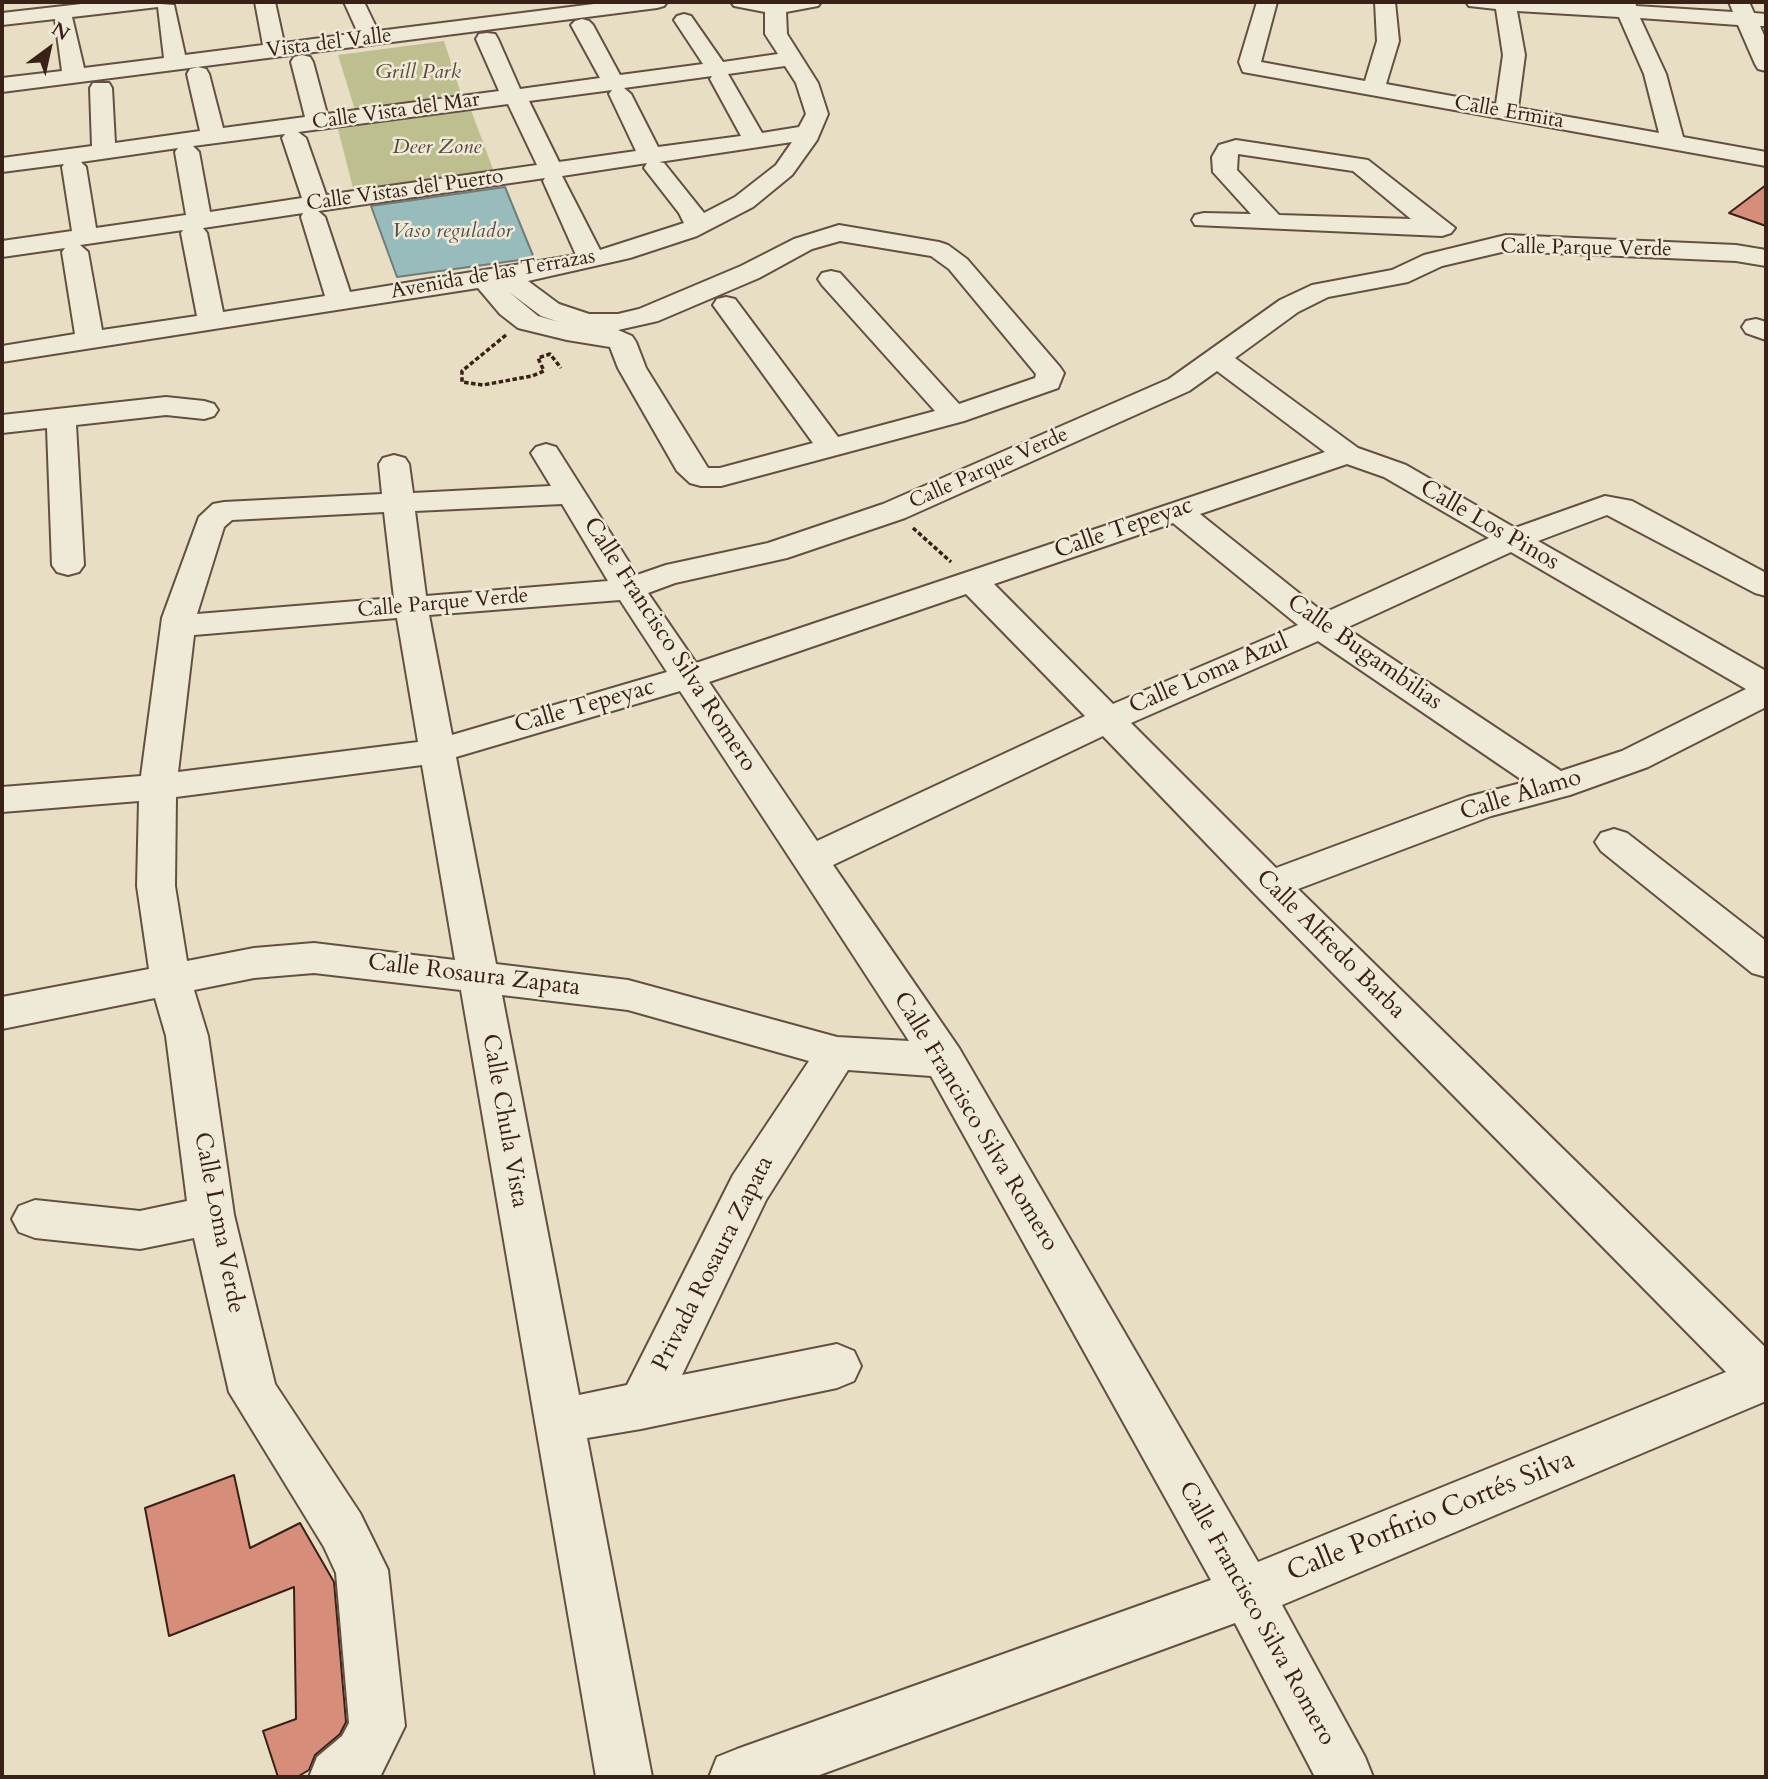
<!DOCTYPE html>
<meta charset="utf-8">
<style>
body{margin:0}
#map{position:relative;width:1768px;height:1779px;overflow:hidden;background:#e7dec3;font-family:Cardo,serif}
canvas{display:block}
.frame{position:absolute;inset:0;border:4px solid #392118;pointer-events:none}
.north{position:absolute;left:14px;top:14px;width:70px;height:70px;-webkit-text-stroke:5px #efead8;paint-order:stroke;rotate:33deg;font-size:19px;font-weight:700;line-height:28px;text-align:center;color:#392118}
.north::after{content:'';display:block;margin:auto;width:24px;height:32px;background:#392118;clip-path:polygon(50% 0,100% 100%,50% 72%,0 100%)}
</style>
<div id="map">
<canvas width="1768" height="1779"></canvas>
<div class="frame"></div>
<div class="north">N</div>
</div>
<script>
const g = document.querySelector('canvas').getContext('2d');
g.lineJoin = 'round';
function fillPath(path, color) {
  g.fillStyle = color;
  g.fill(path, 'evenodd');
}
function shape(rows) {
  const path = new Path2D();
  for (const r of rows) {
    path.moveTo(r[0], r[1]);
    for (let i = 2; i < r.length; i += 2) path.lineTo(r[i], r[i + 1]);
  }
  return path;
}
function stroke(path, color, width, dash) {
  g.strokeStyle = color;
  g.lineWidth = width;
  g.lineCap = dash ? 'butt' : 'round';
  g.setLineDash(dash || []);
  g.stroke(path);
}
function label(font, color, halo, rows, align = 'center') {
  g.font = font + ' Cardo,serif';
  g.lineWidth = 5;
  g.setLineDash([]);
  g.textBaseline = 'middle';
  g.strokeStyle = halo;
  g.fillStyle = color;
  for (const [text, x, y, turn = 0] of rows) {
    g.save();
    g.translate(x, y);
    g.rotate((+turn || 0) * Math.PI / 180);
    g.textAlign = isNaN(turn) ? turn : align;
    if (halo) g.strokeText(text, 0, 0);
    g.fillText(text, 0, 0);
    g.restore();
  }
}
fillPath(shape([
 [444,41,462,97,355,110,338,55],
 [471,110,494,172,354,192,338,129]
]), '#bdbf8e');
const water = shape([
 [505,187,534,258,397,277,371,206,505,187]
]);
fillPath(water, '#98bbbb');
stroke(water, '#727d7a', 2);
const building = shape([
 [1766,185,1766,226,1729,213,1766,185],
 [234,1475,250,1548,300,1523,334,1582,346,1722,340,1734,315,1755,309,1770,297,1777,278,1777,263,1731,296,1719,294,1587,169,1636,145,1508,234,1475]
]);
fillPath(building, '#d68d7a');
stroke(building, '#392118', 2);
const minor = shape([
 [99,2,162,2,161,4,174,5,185,55,263,45,255,2,275,2,284,43,358,33,344,2,364,2,378,31,610,2,667,2,664,6,657,8,2,92,2,78,62,71,55,19,2,25,2,13,99,2],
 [158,7,164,58,84,68,72,17,158,7],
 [731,2,821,2,818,6,786,12,787,34,818,83,828,114,817,140,792,175,753,207,697,236,630,258,528,281,559,304,589,314,618,314,639,309,741,266,794,239,839,225,939,242,948,245,967,259,1060,367,1064,373,1058,388,964,421,721,486,701,486,690,483,677,471,618,368,610,347,567,340,518,328,500,314,478,288,2,362,2,346,75,334,62,252,65,248,2,257,2,241,72,231,62,167,64,164,2,172,2,158,92,146,90,88,93,83,109,83,112,88,115,143,200,131,187,74,190,69,198,67,206,69,209,74,223,128,305,117,291,62,294,57,302,55,310,57,313,62,327,114,499,91,476,39,479,34,487,33,495,34,498,39,520,89,600,78,571,25,575,21,582,19,589,21,593,25,620,75,703,64,674,20,677,16,684,14,691,16,723,62,778,54,765,34,765,12,734,6,731,2],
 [785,66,796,83,806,114,799,127,762,133,728,74,785,66],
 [712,76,710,79,741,136,658,147,631,94,624,88,712,76],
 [612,90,609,94,636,151,559,162,529,101,612,90],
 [508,104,537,165,326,195,306,138,298,132,508,104],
 [285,134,282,138,302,198,210,212,199,152,193,146,285,134],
 [792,142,776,165,735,197,704,213,664,163,659,162,792,142],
 [178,148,175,152,186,215,96,228,86,167,81,162,178,148],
 [647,163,644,168,679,213,684,223,600,250,562,176,647,163],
 [545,178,543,181,576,255,350,292,325,217,318,211,545,178],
 [303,213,301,217,325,296,223,312,207,233,203,228,303,213],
 [183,230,181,233,197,316,102,330,88,252,80,245,183,230],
 [840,241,931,256,949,269,1036,374,1035,378,959,404,840,273,831,271,822,273,818,279,822,285,935,411,838,437,735,299,726,297,717,299,713,305,813,443,720,468,708,468,646,368,636,342,632,336,618,330,658,321,759,278,812,249,840,241],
 [509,292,541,316,559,322,538,316,509,292],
 [1257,2,1277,2,1261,62,1365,81,1377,41,1375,2,1395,2,1399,41,1386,84,1496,104,1503,55,1496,9,1469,6,1466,2,1615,4,1615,2,1635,2,1636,6,1733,12,1729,2,1749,2,1754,13,1766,14,1766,26,1760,26,1766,40,1766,71,1758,69,1755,64,1738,25,1640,18,1666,74,1683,137,1766,152,1766,166,1243,72,1239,62,1257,2],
 [1517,11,1619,17,1644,74,1659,133,1518,108,1525,55,1517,11],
 [1236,140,1368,160,1455,228,1451,233,1442,236,1195,225,1192,220,1195,215,1204,213,1251,214,1213,172,1212,157,1219,145,1236,140],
 [1238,154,1353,171,1411,219,1279,215,1237,170,1238,154],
 [1506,235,1736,245,1766,250,1766,266,1736,261,1506,251,1442,266,1408,282,1328,297,1298,312,1235,358,1358,448,1406,465,1515,528,1605,496,1632,501,1766,573,1766,596,1755,593,1607,515,1538,541,1766,671,1766,707,1648,767,1570,795,1491,816,1298,889,1766,1348,1766,1401,1282,1605,1365,1757,1373,1777,1315,1777,1235,1623,814,1777,709,1777,717,1757,737,1749,1211,1580,931,1076,848,1070,766,1200,682,1375,837,1344,854,1351,861,1366,854,1381,837,1388,641,1429,587,1438,652,1777,596,1777,461,990,314,973,254,978,194,990,208,1036,234,1215,275,1384,360,1513,388,1570,405,1726,380,1777,309,1777,317,1757,342,1736,349,1723,336,1573,324,1547,229,1392,194,1238,140,1249,35,1238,19,1232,12,1219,19,1206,35,1200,140,1211,187,1201,166,1036,155,998,2,1029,2,997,149,969,137,886,139,801,2,812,2,787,141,776,162,618,199,517,213,504,224,502,382,494,379,464,383,458,394,455,405,458,409,464,413,493,551,486,531,453,536,447,546,444,556,447,637,575,666,565,768,543,883,504,1169,379,1280,300,1312,285,1392,270,1424,255,1506,235],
 [1217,371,1325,452,696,663,648,593,675,583,787,558,905,518,1189,391,1217,371],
 [1347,464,1384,477,1489,538,1324,613,1200,514,1347,464],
 [562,504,608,581,426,596,415,511,562,504],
 [384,512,394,598,197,614,224,527,232,520,384,512],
 [1173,523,1298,625,1113,704,994,584,1173,523],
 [1511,552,1746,689,1622,751,1561,771,1346,628,1511,552],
 [966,594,1085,716,817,841,709,682,966,594],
 [620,600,667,672,452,735,429,615,620,600],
 [397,618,418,742,178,772,194,635,397,618],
 [1318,641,1525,782,1467,797,1276,868,1131,723,1318,641],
 [680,691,797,869,909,1041,837,1037,628,980,496,964,456,757,680,691],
 [1103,736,1256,895,1726,1372,1258,1562,959,1048,833,865,1103,736],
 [422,765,455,960,314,943,254,948,187,961,175,886,176,797,422,765],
 [502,995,628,1010,809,1061,733,1175,627,1385,579,1395,502,995],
 [1756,319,1766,322,1766,340,1746,333,1742,327,1746,321,1756,319],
 [166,397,204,401,214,404,218,410,214,416,204,419,166,415,76,425,84,565,79,572,68,575,57,572,52,565,47,428,2,433,2,415,166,397],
 [1614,829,1627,833,1766,941,1766,977,1752,973,1601,851,1595,842,1601,833,1614,829]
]);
stroke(minor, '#645043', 4);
stroke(shape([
 [506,335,462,371,462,382,483,385,532,376,544,371,538,358,550,354,561,368],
 [913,528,951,562]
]), '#392118', 3.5, [4.5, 2.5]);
fillPath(minor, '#efead8');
label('21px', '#392118', '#efead8', [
 ["Vista del Valle",329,44,-7],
 ["Calle Vista del Mar",396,112,-8],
 ["Calle Ermita",1509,113,10],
 ["Calle Vistas del Puerto",405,191,-8],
 ["Calle Parque Verde",1586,249,1],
 ["Avenida de las Terrazas",493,275,-10],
 ["Calle Parque Verde",989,469,-24],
 ["Calle Parque Verde",443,604,-5]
]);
label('italic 21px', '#5a4836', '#efead8', [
 ["Grill Park",418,73],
 ["Deer Zone",437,148]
]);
label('italic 21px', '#564f49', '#efead8', [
 ["Vaso regulador",452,232]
]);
label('24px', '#392118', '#efead8', [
 ["Calle Los Pinos",1489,526,30],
 ["Calle Tepeyac",1124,529,-19],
 ["Calle Francisco Silva Romero",669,645,57],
 ["Calle Bugambilias",1364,653,35],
 ["Calle Loma Azul",1209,675,-23],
 ["Calle Tepeyac",585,707,-16],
 ["Calle Álamo",1521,796,-17],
 ["Calle Alfredo Barba",1330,945,45],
 ["Calle Rosaura Zapata",474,976,7],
 ["Calle Chula Vista",504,1121,80],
 ["Calle Francisco Silva Romero",975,1122,59],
 ["Calle Loma Verde",218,1223,79],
 ["Privada Rosaura Zapata",714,1264,-63],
 ["Calle Francisco Silva Romero",1256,1614,61]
]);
label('28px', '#392118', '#efead8', [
 ["Calle Porfirio Cortés Silva",1431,1517,-22]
]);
</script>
